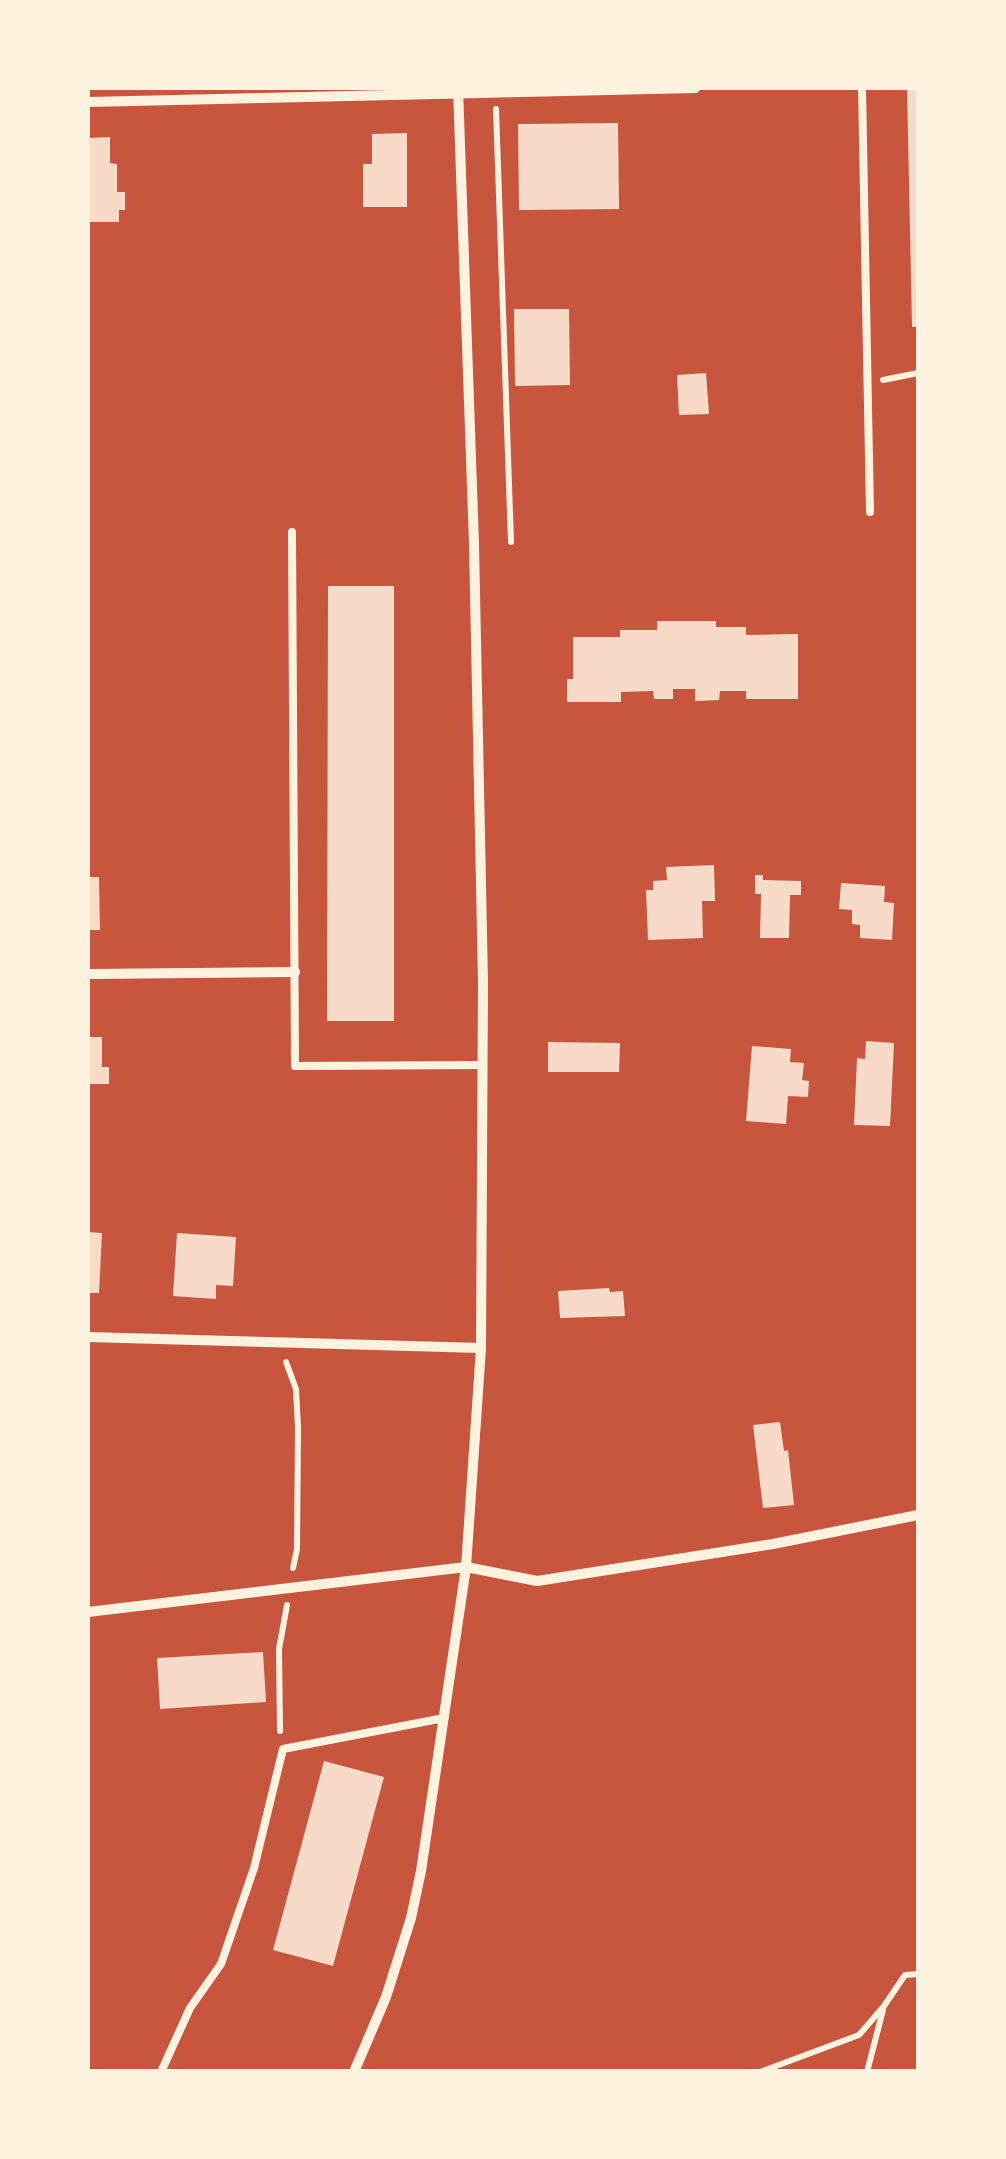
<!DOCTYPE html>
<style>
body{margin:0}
#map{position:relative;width:1006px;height:2159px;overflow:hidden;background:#c8553d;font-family:"Fira Sans Condensed",sans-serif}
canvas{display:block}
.frame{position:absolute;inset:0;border:90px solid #fff3e0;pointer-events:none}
</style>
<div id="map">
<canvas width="1006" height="2159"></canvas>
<div class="frame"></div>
</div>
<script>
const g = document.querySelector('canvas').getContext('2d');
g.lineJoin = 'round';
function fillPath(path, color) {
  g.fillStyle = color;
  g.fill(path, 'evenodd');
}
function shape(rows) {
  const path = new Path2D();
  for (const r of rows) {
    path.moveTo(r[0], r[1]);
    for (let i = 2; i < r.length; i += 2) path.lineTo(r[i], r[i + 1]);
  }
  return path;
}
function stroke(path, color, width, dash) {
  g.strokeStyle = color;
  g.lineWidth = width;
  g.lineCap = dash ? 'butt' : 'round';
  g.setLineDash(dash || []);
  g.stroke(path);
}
fillPath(shape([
 [907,88,918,88,918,327,912,327],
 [618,123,619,209,519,210,518,124],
 [407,133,407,207,363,207,363,164,372,164,372,134],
 [110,137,110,163,117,164,117,192,125,192,125,210,119,210,119,222,88,222,88,138],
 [514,309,569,309,570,385,515,386],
 [706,373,709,414,679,415,677,375],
 [328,586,394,586,394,1021,327,1021],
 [657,621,716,621,716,627,746,627,746,635,798,634,798,699,746,699,746,691,720,691,719,700,695,701,695,689,673,689,673,699,654,699,653,691,621,692,621,702,567,702,567,679,573,679,573,637,620,637,620,630,657,630],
 [714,865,715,901,702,901,703,938,648,940,646,890,653,890,653,881,667,880,666,867],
 [755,875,763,875,763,880,801,881,801,895,790,895,789,938,760,938,761,894,755,894],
 [88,877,99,877,100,930,88,930],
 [841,883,885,886,884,902,894,903,892,940,860,938,860,925,852,924,852,910,839,909],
 [88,1037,102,1037,102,1067,109,1067,109,1084,88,1084],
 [866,1041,894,1043,890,1126,854,1125,857,1058,865,1059],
 [548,1042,620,1043,619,1072,548,1072],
 [752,1046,791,1049,790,1062,804,1063,802,1080,809,1081,808,1097,788,1096,786,1124,746,1121],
 [88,1232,102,1233,99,1293,88,1293],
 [177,1233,236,1237,233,1286,216,1285,216,1299,173,1296],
 [609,1288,610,1292,623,1291,625,1316,560,1318,558,1291],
 [780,1422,784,1451,788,1450,794,1505,763,1508,753,1425],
 [263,1652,266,1702,160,1709,157,1658],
 [324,1761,384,1777,333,1966,273,1950]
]), '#f7dbc8');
stroke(shape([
 [496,109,511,542],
 [883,380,918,373],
 [286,1362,296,1389,298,1428,297,1549,293,1568],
 [280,1731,279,1649,287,1605],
 [760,2072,859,2035,884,2006,905,1975,918,1974],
 [867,2072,883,2010]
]), '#fff3e0', 6);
stroke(shape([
 [862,88,870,512],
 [292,532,295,1066,483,1065],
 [161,2072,190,2008,221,1964,254,1868,283,1749,444,1718]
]), '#fff3e0', 8);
stroke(shape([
 [88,102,695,88],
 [88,974,295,972],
 [88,1337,481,1348],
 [88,1612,466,1567,537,1581,773,1544,918,1515],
 [354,2072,386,1997,411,1918,421,1871,466,1567,481,1348,483,982,474,544,458,88]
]), '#fff3e0', 10);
</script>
